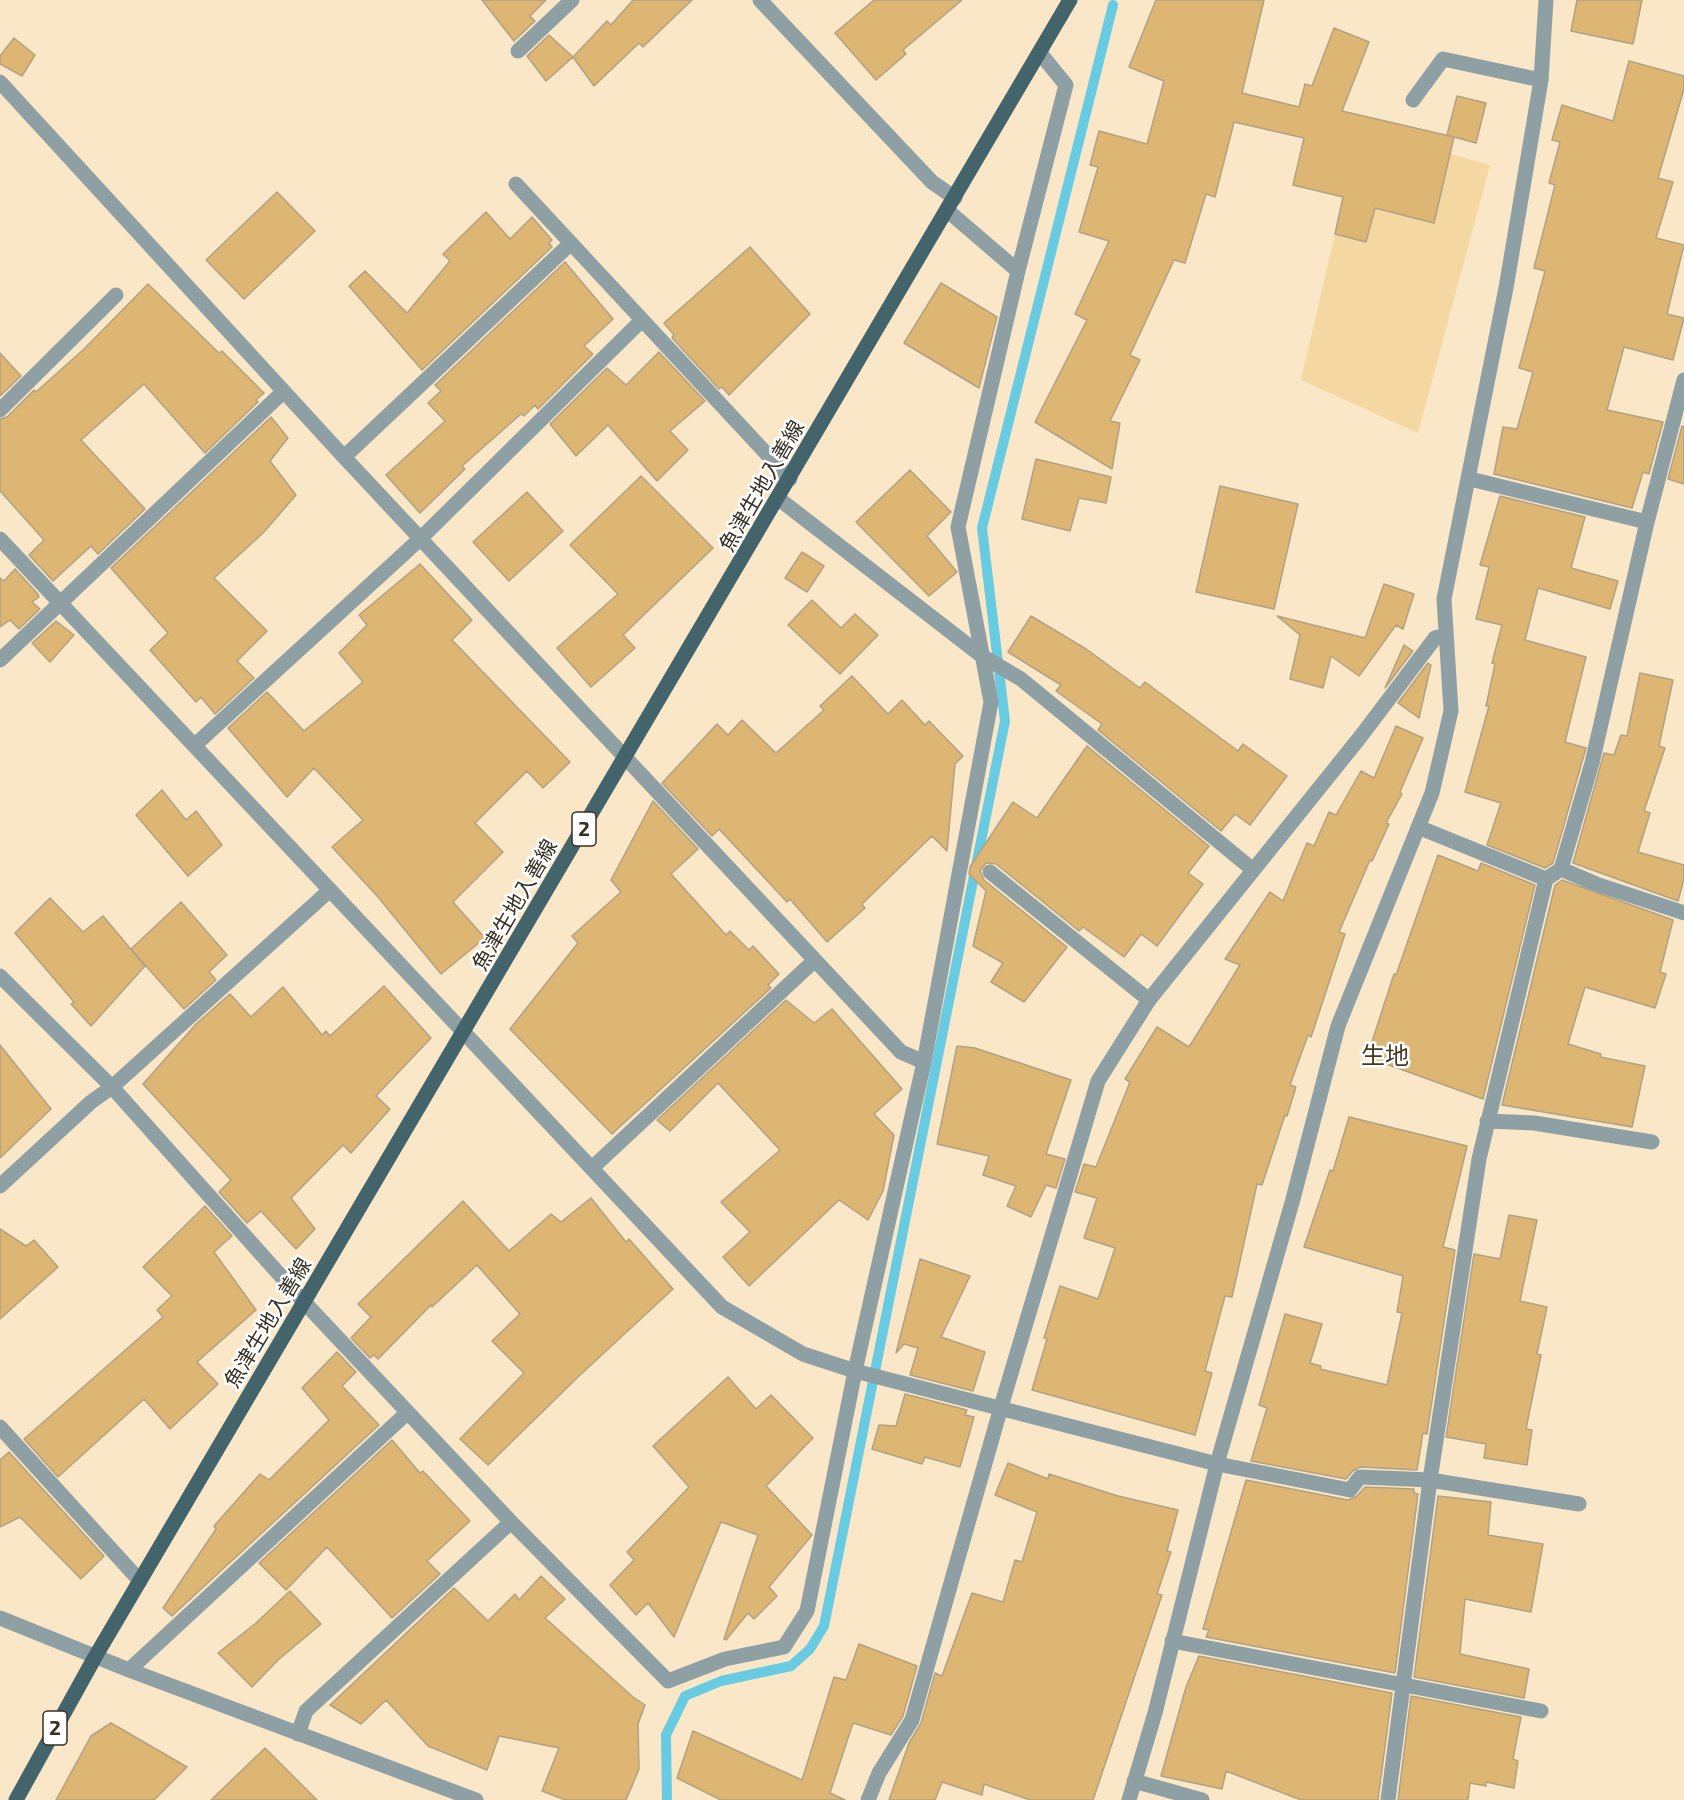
<!DOCTYPE html>
<meta charset="utf-8">
<style>
body{margin:0}
canvas{display:block;background:#f9e7c8}
</style>
<canvas width="1684" height="1800"></canvas>
<script>
const g = document.querySelector('canvas').getContext('2d');
g.lineJoin = 'round';
function fillPath(path, color) {
  g.fillStyle = color;
  g.fill(path, 'evenodd');
}
function shape(rows) {
  const path = new Path2D();
  for (const r of rows) {
    path.moveTo(r[0], r[1]);
    for (let i = 2; i < r.length; i += 2) path.lineTo(r[i], r[i + 1]);
  }
  return path;
}
function stroke(path, color, width, dash) {
  g.strokeStyle = color;
  g.lineWidth = width;
  g.lineCap = dash ? 'butt' : 'round';
  g.setLineDash(dash || []);
  g.stroke(path);
}
function label(font, color, halo, rows, align = 'center') {
  g.font = font + ' "Exo 2","Noto Sans JP",sans-serif';
  g.lineWidth = 5;
  g.setLineDash([]);
  g.textBaseline = 'middle';
  g.strokeStyle = halo;
  g.fillStyle = color;
  for (const [text, x, y, turn = 0] of rows) {
    g.save();
    g.translate(x, y);
    g.rotate((+turn || 0) * Math.PI / 180);
    g.textAlign = isNaN(turn) ? turn : align;
    if (halo) g.strokeText(text, 0, 0);
    g.fillText(text, 0, 0);
    g.restore();
  }
}
fillPath(shape([
 [1450,154,1490,165,1418,433,1301,380,1335,234,1366,241,1375,208,1433,223]
]), '#f5d7a2');
stroke(shape([
 [667,1800,666,1735,685,1696,721,1681,791,1666,810,1649,824,1626,1005,721,982,528,1113,5]
]), '#69cbe2', 10);
const building = shape([
 [482,0,546,0,530,16,535,21,514,41,482,0],
 [633,0,692,0,643,47,639,43,594,86,573,57,607,21,611,25,633,0],
 [874,0,962,0,903,50,906,54,876,80,835,33,874,0],
 [1156,0,1264,0,1242,93,1299,107,1305,84,1312,86,1334,28,1369,42,1342,111,1454,137,1434,223,1375,208,1366,242,1335,234,1343,197,1293,185,1304,138,1234,122,1215,197,1206,194,1185,263,1174,260,1130,355,1140,360,1110,421,1120,423,1112,469,1035,422,1087,320,1075,314,1109,241,1079,232,1098,167,1090,165,1099,131,1147,144,1164,81,1129,67,1156,0],
 [1577,0,1642,0,1633,44,1571,31,1577,0],
 [549,35,573,57,546,81,527,56,549,35],
 [14,38,35,55,22,76,0,64,0,56,14,38],
 [1629,61,1684,76,1684,89,1658,178,1673,182,1656,238,1684,245,1667,314,1684,318,1673,360,1624,347,1607,410,1663,422,1649,474,1643,472,1632,508,1494,474,1503,427,1517,429,1533,372,1519,368,1545,271,1534,268,1555,185,1549,183,1560,142,1552,140,1562,105,1613,121,1629,61],
 [1457,96,1486,103,1476,143,1447,135,1457,96],
 [277,192,315,231,244,299,206,260,277,192],
 [486,212,510,239,532,217,552,240,549,243,552,247,422,370,349,286,365,271,407,313,450,261,443,254,486,212],
 [750,247,810,314,729,395,722,387,719,389,672,338,674,335,664,323,750,247],
 [565,262,613,319,584,346,593,354,538,409,535,405,524,416,521,414,462,466,465,469,420,513,386,475,445,421,428,403,441,391,435,385,565,262],
 [941,283,997,317,979,388,904,343,941,283],
 [148,284,219,353,222,351,264,393,256,400,258,402,205,453,144,384,81,440,145,509,98,554,91,546,53,581,29,555,44,540,0,491,0,419,7,417,34,390,36,392,84,349,148,284],
 [659,352,705,401,670,431,688,450,657,481,608,425,576,456,550,424,607,368,626,385,659,352],
 [0,353,21,376,0,396,0,353],
 [271,417,288,438,270,461,296,495,264,532,214,578,267,631,237,661,254,678,215,714,201,697,196,702,150,650,168,633,111,568,271,417],
 [1682,426,1684,427,1684,484,1668,479,1682,426],
 [1036,459,1111,477,1106,503,1079,498,1070,531,1022,519,1036,459],
 [910,470,951,512,927,536,957,572,929,596,856,522,910,470],
 [641,476,713,548,623,635,635,648,591,687,557,648,618,594,570,545,641,476],
 [1220,486,1298,504,1274,609,1196,592,1220,486],
 [527,492,563,531,509,581,473,542,527,492],
 [1500,496,1585,517,1571,568,1618,581,1610,609,1538,588,1525,640,1586,657,1565,742,1586,748,1553,863,1545,868,1487,845,1501,803,1465,792,1489,706,1486,706,1495,664,1492,663,1502,625,1476,619,1489,567,1480,565,1500,496],
 [802,552,824,566,807,592,785,578,802,552],
 [420,564,472,620,452,640,570,762,543,788,527,771,475,823,503,852,453,902,485,938,441,974,378,897,332,847,363,820,314,768,287,797,228,728,267,692,304,731,363,682,339,653,367,625,359,615,420,564],
 [15,569,38,594,39,597,32,602,40,609,19,629,10,620,0,627,0,578,4,581,15,569],
 [1384,584,1414,594,1403,629,1396,625,1359,676,1331,656,1323,688,1290,679,1300,635,1277,616,1365,638,1384,584],
 [812,600,841,628,855,614,878,635,840,674,788,625,812,600],
 [1031,616,1086,649,1140,688,1145,682,1238,751,1243,744,1287,776,1250,825,1235,814,1221,831,1098,730,1102,724,1056,691,1061,685,1008,652,1031,616],
 [56,621,74,635,50,662,32,643,56,621],
 [1404,645,1413,651,1385,688,1404,645],
 [1428,663,1431,665,1419,718,1398,703,1428,663],
 [1640,673,1673,680,1659,746,1665,748,1644,811,1650,813,1638,852,1684,865,1684,879,1678,901,1573,863,1604,753,1614,755,1621,735,1627,736,1640,673],
 [852,676,888,714,902,700,925,725,929,721,963,756,955,764,947,851,932,836,862,904,865,908,827,942,790,899,787,902,719,829,712,836,662,783,717,724,728,735,742,720,776,753,824,710,820,706,852,676],
 [1396,726,1423,738,1400,792,1402,794,1386,823,1389,824,1372,861,1370,860,1339,932,1345,934,1311,1037,1308,1035,1290,1085,1296,1087,1287,1116,1285,1115,1262,1185,1257,1184,1232,1297,1225,1296,1205,1371,1212,1373,1195,1435,1032,1390,1047,1339,1044,1338,1060,1286,1098,1299,1115,1248,1084,1238,1097,1198,1075,1192,1084,1164,1096,1167,1130,1082,1125,1079,1157,1027,1189,1047,1240,965,1225,959,1270,892,1283,901,1307,843,1314,846,1329,812,1336,815,1361,771,1374,778,1396,726],
 [1087,746,1209,846,1188,873,1203,884,1157,946,1141,934,1124,957,1083,927,1079,931,996,864,986,863,980,871,984,880,1067,947,1024,1002,991,982,1003,963,973,946,986,891,969,874,970,867,1013,802,1037,818,1087,746],
 [162,790,186,820,196,811,222,845,188,876,136,815,162,790],
 [653,801,698,849,671,874,726,935,730,931,749,950,753,946,779,974,768,985,771,988,612,1134,510,1029,578,943,572,936,621,892,611,880,653,801],
 [1438,855,1478,871,1481,863,1535,885,1483,1099,1367,1057,1394,974,1396,975,1438,855],
 [1562,880,1673,920,1660,972,1666,974,1655,1008,1585,987,1568,1044,1601,1054,1600,1057,1645,1066,1632,1127,1502,1105,1555,885,1562,880],
 [50,898,83,932,103,916,145,966,91,1026,71,1004,74,1002,15,933,50,898],
 [181,902,227,955,209,972,216,980,184,1009,131,949,181,902],
 [384,986,431,1038,376,1096,390,1109,351,1153,343,1145,291,1198,315,1229,296,1249,261,1211,247,1223,219,1192,231,1180,143,1084,197,1023,230,994,251,1017,283,987,322,1035,326,1031,330,1036,384,986],
 [786,1000,814,1023,832,1009,902,1089,874,1114,894,1135,883,1191,868,1220,839,1200,749,1286,723,1257,750,1232,721,1202,780,1150,718,1083,670,1131,657,1120,786,1000],
 [0,1045,51,1109,0,1158,0,1045],
 [957,1046,975,1048,1071,1080,1046,1154,1065,1159,1056,1188,1046,1185,1031,1217,1007,1206,1016,1186,983,1175,989,1156,937,1144,957,1046],
 [1349,1117,1467,1146,1443,1247,1455,1250,1427,1434,1423,1433,1417,1470,1360,1467,1353,1471,1346,1479,1251,1461,1267,1408,1259,1405,1285,1314,1322,1324,1310,1363,1321,1366,1320,1369,1387,1385,1402,1313,1397,1312,1403,1276,1304,1247,1330,1170,1333,1171,1349,1117],
 [591,1198,626,1242,629,1239,673,1289,578,1377,488,1465,460,1439,524,1373,492,1341,520,1314,477,1265,432,1307,431,1305,378,1359,374,1355,370,1358,351,1338,371,1317,358,1304,463,1201,509,1251,551,1214,561,1222,591,1198],
 [205,1206,232,1236,214,1252,256,1310,197,1362,218,1384,170,1429,144,1399,58,1477,24,1439,163,1317,157,1310,172,1296,143,1267,205,1206],
 [1509,1215,1537,1220,1520,1301,1547,1307,1537,1354,1541,1355,1526,1429,1532,1430,1527,1465,1484,1458,1486,1444,1446,1437,1474,1254,1500,1259,1509,1215],
 [0,1229,26,1246,34,1240,58,1267,0,1319,0,1229],
 [920,1259,970,1276,941,1337,985,1352,973,1391,910,1375,918,1348,904,1344,896,1353,920,1259],
 [337,1352,356,1372,342,1386,379,1425,172,1616,163,1608,216,1529,214,1526,260,1474,269,1480,329,1420,302,1388,337,1352],
 [728,1377,756,1409,771,1395,813,1438,766,1486,812,1535,769,1587,777,1596,754,1619,748,1613,726,1640,724,1639,758,1535,721,1522,674,1637,648,1603,636,1615,610,1585,634,1560,627,1552,689,1487,653,1446,728,1377],
 [905,1394,967,1410,965,1415,974,1417,960,1467,925,1457,922,1464,872,1449,879,1425,896,1426,905,1394],
 [392,1440,420,1473,423,1471,470,1521,427,1561,440,1574,392,1618,327,1547,286,1590,259,1563,392,1440],
 [9,1452,104,1556,81,1579,20,1517,0,1527,0,1460,9,1452],
 [1008,1463,1048,1479,1049,1474,1118,1496,1178,1510,1167,1551,1171,1552,1157,1594,1162,1595,1093,1800,1030,1800,984,1784,982,1795,942,1782,935,1800,889,1800,909,1743,921,1723,935,1673,942,1676,972,1593,1003,1602,1015,1560,1022,1562,1037,1512,995,1495,1008,1463],
 [1246,1480,1348,1500,1357,1496,1365,1487,1414,1489,1414,1493,1418,1494,1395,1673,1206,1637,1209,1630,1203,1629,1246,1480],
 [1438,1496,1491,1502,1488,1535,1543,1544,1531,1612,1465,1599,1460,1654,1529,1669,1524,1698,1414,1677,1438,1496],
 [541,1576,565,1599,545,1618,633,1697,645,1705,638,1724,639,1769,626,1800,565,1800,542,1791,559,1748,499,1736,487,1770,428,1746,386,1700,361,1724,330,1705,454,1588,488,1621,515,1594,519,1600,541,1576],
 [290,1591,321,1624,278,1660,252,1687,218,1653,256,1623,290,1591],
 [859,1644,917,1666,903,1716,891,1735,853,1723,830,1793,845,1800,721,1800,677,1778,693,1731,802,1780,834,1677,846,1680,859,1644],
 [1199,1656,1392,1693,1378,1800,1301,1800,1226,1771,1222,1789,1161,1776,1186,1687,1199,1656],
 [1411,1696,1521,1717,1513,1759,1518,1761,1514,1788,1486,1782,1486,1786,1470,1783,1468,1800,1398,1800,1411,1696],
 [111,1723,187,1767,154,1800,56,1800,91,1736,111,1723],
 [265,1748,317,1800,211,1800,265,1748]
]);
fillPath(building, '#dcb672');
stroke(building, '#b2a183', 1.5);
stroke(shape([
 [1413,100,1443,59,1541,80]
]), '#8fa0a5', 15);
stroke(shape([
 [518,51,572,0],
 [0,82,344,457,901,1052,924,1062,991,702,958,527,1018,271,948,211],
 [516,184,790,479],
 [1018,271,1066,85,1040,53],
 [0,410,116,295],
 [344,457,570,244],
 [1470,479,1647,522],
 [779,499,982,656,1021,679,1252,869],
 [0,539,722,1307,803,1354,855,1371,1217,1464,1350,1490,1360,1477,1430,1480,1579,1504],
 [0,660,283,392],
 [195,745,420,539,642,320],
 [1418,827,1546,879],
 [1561,869,1596,884,1684,913],
 [990,872,1149,1000],
 [0,976,112,1087,304,1302,511,1522,668,1681,725,1659,784,1647,807,1611,855,1371,924,1062],
 [1487,1121,1534,1123,1652,1142],
 [592,1168,815,960],
 [0,1186,91,1102,112,1087,330,890],
 [0,1427,140,1581],
 [1172,1641,1541,1711],
 [129,1670,408,1412],
 [298,1734,306,1711,511,1522],
 [1134,1781,1202,1800],
 [868,1800,879,1773,912,1720,1001,1407,1098,1081,1149,1000,1361,736,1435,638,1446,635],
 [1129,1800,1155,1713,1217,1464,1293,1199,1338,1026,1432,793,1451,711,1444,599,1506,288,1541,80,1546,0],
 [1388,1800,1430,1480,1479,1159,1546,879,1561,869,1592,763,1647,522,1684,380]
]), '#8fa0a5', 15);
stroke(shape([
 [760,0,932,182,955,198],
 [0,1618,129,1670,476,1800]
]), '#8fa0a5', 15);
stroke(shape([
 [16,1800,95,1657,1070,0]
]), '#44646c', 15);
for (const [x, y, w] of [
 [584,829,24],
 [55,1728,24]
]) {
  const box = new Path2D();
  box.roundRect(x - w / 2, y - 17, w, 34, 4.5);
  g.fillStyle = '#fff';
  g.fill(box);
  stroke(box, '#373024', 1.5);
}
label('bold 20px', '#373024', null, [
 ["2",584,829],
 ["2",55,1728]
]);
label('21px', '#373024', '#fff', [
 ["魚津生地入善線",762,486,-60],
 ["魚津生地入善線",515,905,-60],
 ["魚津生地入善線",268,1323,-59]
]);
label('24px', '#47381e', '#fff', [
 ["生地",1385,1056]
]);
</script>
